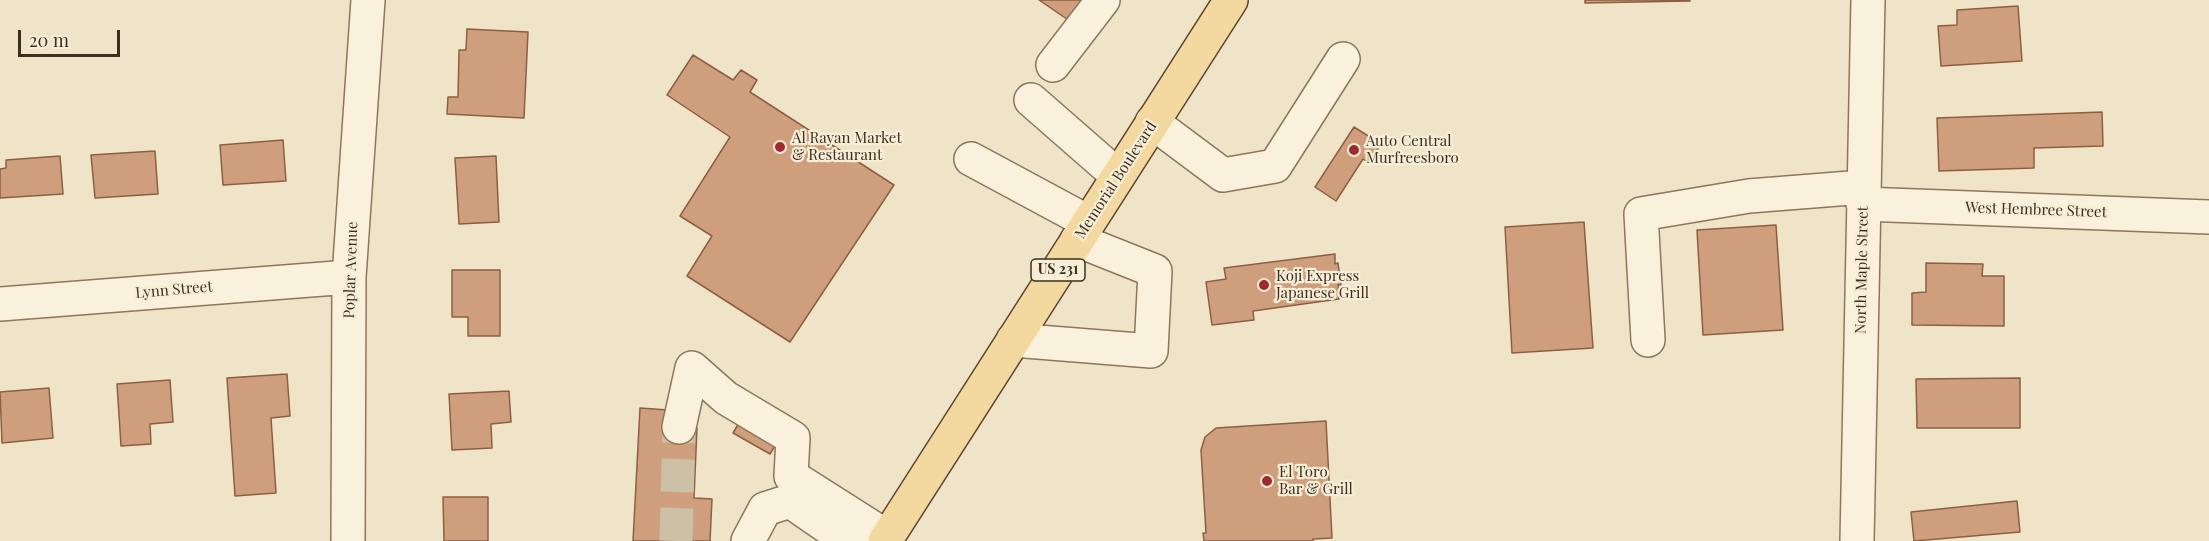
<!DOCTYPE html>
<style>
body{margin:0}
#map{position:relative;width:2209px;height:541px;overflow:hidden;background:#f0e4c8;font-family:"Playfair Display",serif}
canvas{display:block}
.scale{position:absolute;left:18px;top:30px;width:102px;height:27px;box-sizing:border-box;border:3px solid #3d2e20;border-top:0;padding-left:8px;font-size:18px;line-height:21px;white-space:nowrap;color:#3d2e20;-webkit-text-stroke:4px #f7eed8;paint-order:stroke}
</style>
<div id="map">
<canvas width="2209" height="541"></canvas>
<div class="scale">20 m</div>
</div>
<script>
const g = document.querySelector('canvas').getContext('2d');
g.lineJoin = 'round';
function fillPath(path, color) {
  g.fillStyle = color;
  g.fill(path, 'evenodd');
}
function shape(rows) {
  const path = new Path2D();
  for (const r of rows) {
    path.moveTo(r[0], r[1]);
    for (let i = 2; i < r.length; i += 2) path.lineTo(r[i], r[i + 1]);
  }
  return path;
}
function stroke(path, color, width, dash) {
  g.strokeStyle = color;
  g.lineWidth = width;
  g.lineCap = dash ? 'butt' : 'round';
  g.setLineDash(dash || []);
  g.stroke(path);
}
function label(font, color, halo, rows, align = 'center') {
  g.font = font + ' "Playfair Display",serif';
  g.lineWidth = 4.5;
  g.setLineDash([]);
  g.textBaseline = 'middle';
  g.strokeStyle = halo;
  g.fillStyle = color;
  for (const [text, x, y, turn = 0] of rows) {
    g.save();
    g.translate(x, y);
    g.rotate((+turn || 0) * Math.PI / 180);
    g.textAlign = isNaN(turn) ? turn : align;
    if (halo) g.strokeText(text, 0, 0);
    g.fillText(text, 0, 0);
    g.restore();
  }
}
const building = shape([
 [1039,0,1089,0,1074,24,1039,0],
 [1585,0,1690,0,1690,1,1585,3,1585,0],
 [2018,6,2022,61,1941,66,1938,26,1957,25,1957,10,2018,6],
 [467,29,528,32,524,118,447,114,448,97,458,97,459,50,466,50,467,29],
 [693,55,733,80,741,70,757,80,750,92,894,185,790,342,687,276,712,236,680,216,730,137,667,95,693,55],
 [2102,112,2103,146,2034,148,2034,168,1939,171,1937,118,2102,112],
 [1354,127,1381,144,1369,163,1363,159,1336,201,1315,187,1354,127],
 [283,140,286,181,223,185,220,145,283,140],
 [155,151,158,194,95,198,91,155,155,151],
 [60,156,63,194,0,198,0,169,6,168,6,160,60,156],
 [496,156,499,222,459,224,455,158,496,156],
 [1584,222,1593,348,1512,353,1505,227,1584,222],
 [1776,225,1783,330,1703,335,1697,230,1776,225],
 [1335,254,1335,264,1338,263,1341,285,1338,285,1339,299,1253,311,1254,320,1212,325,1206,282,1226,279,1224,268,1335,254],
 [1926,263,1983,264,1982,276,2004,276,2004,326,1912,325,1912,293,1926,292,1926,263],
 [452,270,500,270,500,336,468,336,468,317,452,317,452,270],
 [287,374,290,416,271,418,276,493,235,496,227,378,287,374],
 [2020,378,2020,428,1917,428,1916,379,2020,378],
 [170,380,173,422,150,424,151,444,121,446,117,384,170,380],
 [49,388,53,438,2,443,0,392,49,388],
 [509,391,511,422,491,424,492,448,452,450,449,394,509,391],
 [752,401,789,423,770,454,733,433,752,401],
 [640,408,668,410,667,426,697,428,694,498,712,499,710,541,633,541,640,408],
 [1326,421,1332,538,1313,539,1313,541,1204,541,1203,533,1206,533,1201,450,1205,437,1216,428,1326,421],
 [443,497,488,497,488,541,444,541,443,497],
 [2017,501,2020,532,1914,541,1911,512,2017,501]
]);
fillPath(building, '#cf9f7d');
stroke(building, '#8d5f41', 1.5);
stroke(shape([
 [676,541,679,427]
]), '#ccc0a6', 33, [33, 16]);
const minor = shape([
 [1053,65,1103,0],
 [1031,100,1118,176],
 [1152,122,1223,175,1275,166,1343,59],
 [971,159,1088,222],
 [1863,204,2209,217],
 [0,304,349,277],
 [1013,340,1151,351,1155,271,1077,240],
 [1648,340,1641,214,1749,196,1863,187],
 [679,427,692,368,726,398,793,438,791,476,887,537],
 [348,541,349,277,368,0],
 [748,541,765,509,790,501,848,541],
 [1857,541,1868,0]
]);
const major = shape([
 [885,541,1231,0]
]);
stroke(minor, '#8d765c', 36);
stroke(major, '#5b4430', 36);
stroke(minor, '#faf1dc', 33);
stroke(major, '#f3d9a0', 33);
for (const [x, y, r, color] of [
 [780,147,6,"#9e2a2b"],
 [1354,150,6,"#9e2a2b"],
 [1264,285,6,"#9e2a2b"],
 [1267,481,6,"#9e2a2b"]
]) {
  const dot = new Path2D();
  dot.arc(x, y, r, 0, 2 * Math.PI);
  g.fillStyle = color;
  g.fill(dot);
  stroke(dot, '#f7eed8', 2);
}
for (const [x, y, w] of [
 [1058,270,54]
]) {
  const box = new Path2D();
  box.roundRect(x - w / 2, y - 11, w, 22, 4.5);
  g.fillStyle = '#f7eed8';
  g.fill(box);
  stroke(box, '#3d2e20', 1.5);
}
label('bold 14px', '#3d2e20', null, [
 ["US 231",1058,270]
]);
label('15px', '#3d2e20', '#f7eed8', [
 ["Al Rayan Market",792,138],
 ["& Restaurant",792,155],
 ["Auto Central",1366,141],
 ["Murfreesboro",1366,158],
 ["Koji Express",1276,276],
 ["Japanese Grill",1276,293],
 ["El Toro",1279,472],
 ["Bar & Grill",1279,489]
], 'left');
label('15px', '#3d2e20', '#f7eed8', [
 ["Memorial Boulevard",1116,180,-57],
 ["West Hembree Street",2036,210,2],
 ["Poplar Avenue",351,270,-88],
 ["North Maple Street",1862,270,-89],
 ["Lynn Street",174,290,-5]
]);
</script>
